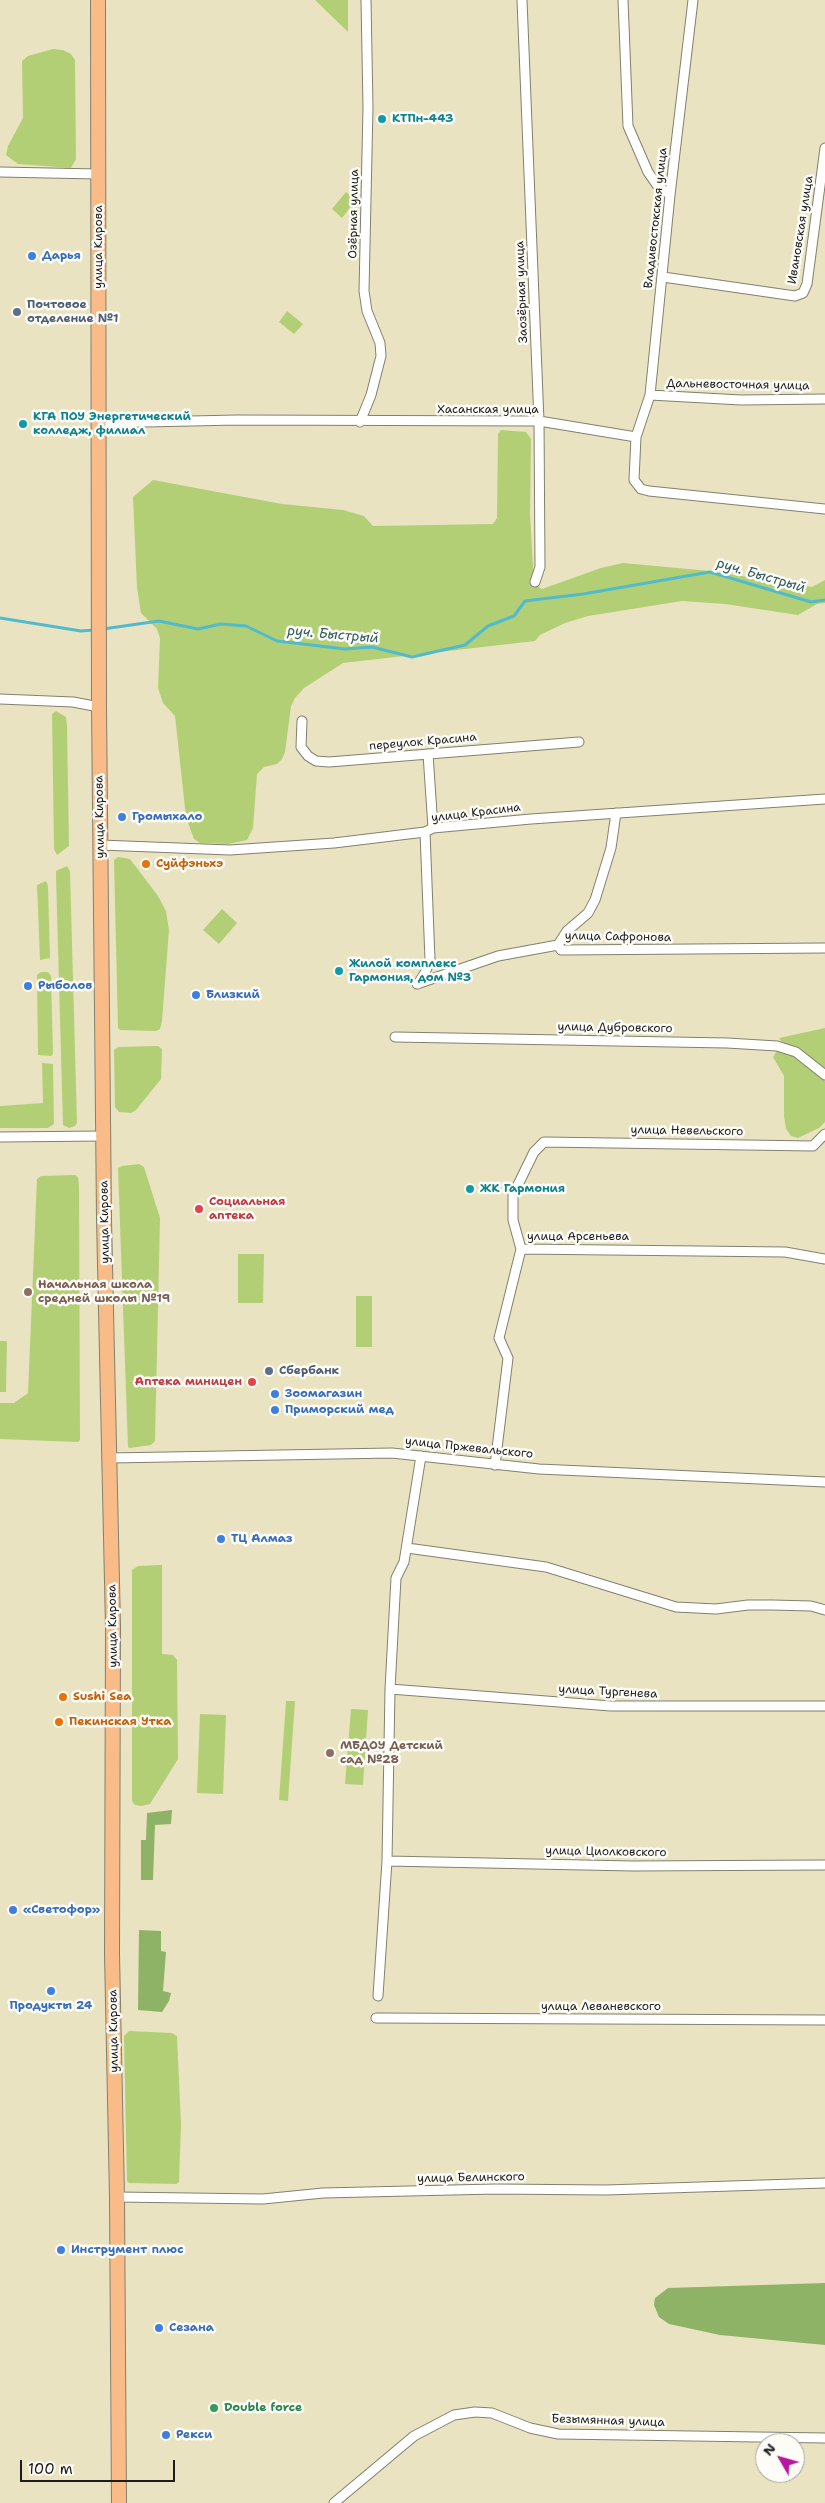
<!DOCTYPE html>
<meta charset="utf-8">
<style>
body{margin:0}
#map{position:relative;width:825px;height:2503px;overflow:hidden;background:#e9e3c2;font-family:"Shantell Sans",sans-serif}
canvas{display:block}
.north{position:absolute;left:755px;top:2433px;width:50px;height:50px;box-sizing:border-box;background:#fdfcf7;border:1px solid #a3a29f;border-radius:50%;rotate:308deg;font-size:14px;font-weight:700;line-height:20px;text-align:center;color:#1c1c1c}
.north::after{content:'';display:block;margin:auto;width:18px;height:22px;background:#b5179e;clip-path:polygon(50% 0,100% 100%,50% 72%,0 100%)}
.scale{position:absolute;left:20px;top:2460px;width:155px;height:22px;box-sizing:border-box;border:2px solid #1c1c1c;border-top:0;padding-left:6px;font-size:15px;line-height:18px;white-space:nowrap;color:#1c1c1c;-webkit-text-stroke:4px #fdfcf7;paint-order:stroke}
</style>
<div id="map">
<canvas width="825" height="2503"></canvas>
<div class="north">N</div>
<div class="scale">100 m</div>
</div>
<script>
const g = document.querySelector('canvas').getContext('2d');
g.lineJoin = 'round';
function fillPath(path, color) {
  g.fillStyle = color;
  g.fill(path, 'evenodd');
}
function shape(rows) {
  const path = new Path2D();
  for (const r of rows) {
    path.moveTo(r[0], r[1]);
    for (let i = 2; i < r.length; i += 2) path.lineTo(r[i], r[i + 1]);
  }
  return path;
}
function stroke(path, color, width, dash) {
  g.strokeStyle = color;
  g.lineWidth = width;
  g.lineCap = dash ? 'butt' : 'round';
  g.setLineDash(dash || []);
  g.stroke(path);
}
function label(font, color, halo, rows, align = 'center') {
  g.font = font + ' "Shantell Sans",sans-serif';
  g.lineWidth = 5;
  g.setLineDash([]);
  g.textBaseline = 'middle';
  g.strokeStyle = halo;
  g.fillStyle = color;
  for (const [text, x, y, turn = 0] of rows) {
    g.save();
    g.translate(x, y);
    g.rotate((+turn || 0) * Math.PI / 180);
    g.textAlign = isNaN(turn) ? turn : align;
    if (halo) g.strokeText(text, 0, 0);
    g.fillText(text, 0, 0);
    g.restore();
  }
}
fillPath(shape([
 [315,0,348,0,348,32],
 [53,49,63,50,71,54,75,60,76,159,71,168,18,164,6,155,8,146,23,118,22,61,28,56],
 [346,192,356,200,342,218,332,209],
 [287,311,303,324,294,334,279,322],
 [501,430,526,432,531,439,530,514,534,584,542,589,601,568,623,563,710,571,812,587,825,580,825,603,817,604,798,615,725,604,682,601,588,616,565,623,540,635,535,641,343,663,304,688,295,698,291,706,285,752,282,759,277,764,264,767,257,774,253,828,247,840,228,844,200,843,194,839,186,817,175,716,163,703,158,688,160,638,157,629,141,613,137,588,133,497,153,480,282,504,343,510,364,516,373,526,493,524,497,518,498,434],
 [56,711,66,717,67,726,69,846,57,855,54,849,52,714],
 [118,857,130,859,158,896,166,911,169,930,162,1021,160,1029,156,1031,120,1030,118,1028,114,860],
 [67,866,70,871,77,1123,75,1126,69,1128,63,1125,56,876,56,871],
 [46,881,48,886,50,958,40,960,37,885],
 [222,909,237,923,219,944,203,930],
 [41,972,48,972,51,976,53,1054,51,1056,38,1055,37,975],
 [825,1028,825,1071,797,1049,781,1041,779,1038],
 [158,1046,162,1049,161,1079,136,1110,131,1113,119,1112,115,1107,114,1050,118,1047],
 [779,1051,794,1056,825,1081,825,1122,819,1128,798,1138,791,1136,786,1129,784,1116,784,1076,773,1057,776,1052],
 [42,1063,53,1064,54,1124,48,1128,0,1128,0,1106,43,1103],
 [139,1164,144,1167,160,1218,155,1441,151,1445,130,1448,128,1447,118,1168,122,1166],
 [75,1175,78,1177,79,1186,80,1440,78,1442,0,1439,0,1403,14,1403,28,1393,37,1179,41,1176],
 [238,1254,264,1254,263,1303,238,1303],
 [356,1296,372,1296,372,1347,356,1347],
 [0,1341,7,1341,6,1392,0,1392],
 [162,1565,162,1654,173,1655,177,1660,178,1759,150,1804,141,1806,135,1805,132,1801,132,1570,138,1566],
 [286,1701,295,1701,288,1801,279,1800],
 [351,1709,368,1710,363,1785,345,1784],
 [200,1714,226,1715,223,1794,197,1793],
 [129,2031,172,2033,177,2036,181,2124,179,2182,176,2184,129,2183,127,2181,124,2036]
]), '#b3cf75');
fillPath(shape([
 [172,1810,171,1824,155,1825,153,1880,141,1880,141,1840,146,1840,147,1813],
 [139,1930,161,1931,161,1951,166,1952,163,1991,171,1993,169,2001,162,2012,138,2010],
 [825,2283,825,2345,720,2335,669,2324,659,2317,654,2305,655,2298,668,2288]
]), '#8eb266');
stroke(shape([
 [0,618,81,631,94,630],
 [103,629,159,621,198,629,221,624,246,626,277,641,345,649,372,647,412,657,465,645,488,626,514,616,525,601,583,594,710,572,811,602,825,600]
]), '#50bbcc', 3);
const minor = shape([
 [522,0,539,421,540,567,535,582],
 [623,0,628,126,648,172,657,185,670,195],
 [693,0,670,195,650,395,636,437,634,480,641,489,649,491,825,509],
 [0,172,98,174],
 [663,277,795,296,803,293,807,284,825,148],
 [650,395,741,400,825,399],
 [360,422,371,395,381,356,380,343,367,311,364,291,368,107,366,0],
 [99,423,237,420,539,421,636,437],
 [0,699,73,702,99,707],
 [302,721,301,747,308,756,316,761,329,762,579,742],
 [428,754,433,828],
 [100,845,230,850,334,843,425,832,433,828,531,819,825,799],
 [558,945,567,931,588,913,595,900,611,848,616,813],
 [417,984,498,956,558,945,561,950,825,948],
 [418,984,425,973,430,960,425,832],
 [395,1037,727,1043,777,1046,796,1052,825,1075],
 [0,1137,104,1136],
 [521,1249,513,1220,513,1195,534,1152,544,1142,813,1146,825,1134],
 [111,1458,392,1453,539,1469,825,1482],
 [495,1465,508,1358,499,1338,521,1249,785,1252,825,1259],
 [407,1548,546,1567,676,1607,716,1609,748,1605,772,1605,811,1606,825,1610],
 [390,1689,611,1706,825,1706],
 [387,1861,633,1866,825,1865],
 [378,1996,387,1861,390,1689,396,1578,404,1562,421,1456],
 [376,2018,825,2020],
 [117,2197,263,2199,323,2193,495,2189,606,2190,825,2183],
 [334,2503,414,2436,454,2415,475,2412,492,2413,530,2428,558,2434,825,2438]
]);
const primary = shape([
 [98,0,99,707,104,1219,113,1627,112,1954,117,2197,119,2503]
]);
stroke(minor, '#82806f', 11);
stroke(primary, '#82806f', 16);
stroke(minor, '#fff', 9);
stroke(primary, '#f9bc89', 14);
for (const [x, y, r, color] of [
 [382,119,5,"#0f9aa8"],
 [32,256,5,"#3f7fe0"],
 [17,312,5,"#5c6f8a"],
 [23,424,5,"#0f9aa8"],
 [122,817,5,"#3f7fe0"],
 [146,864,5,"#e8710a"],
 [339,971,5,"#0f9aa8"],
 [28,986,5,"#3f7fe0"],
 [196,995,5,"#3f7fe0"],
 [470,1189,5,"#0f9aa8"],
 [199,1209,5,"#e0444e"],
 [28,1292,5,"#8d6e63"],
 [269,1371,5,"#5c6f8a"],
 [252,1382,5,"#e0444e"],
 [275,1394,5,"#3f7fe0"],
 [275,1410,5,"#3f7fe0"],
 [221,1539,5,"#3f7fe0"],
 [63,1697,5,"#e8710a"],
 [59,1722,5,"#e8710a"],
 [330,1753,5,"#8d6e63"],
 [13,1910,5,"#3f7fe0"],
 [51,1991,5,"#3f7fe0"],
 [61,2250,5,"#3f7fe0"],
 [159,2328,5,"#3f7fe0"],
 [214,2408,5,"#2e9e5b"],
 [166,2435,5,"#3f7fe0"]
]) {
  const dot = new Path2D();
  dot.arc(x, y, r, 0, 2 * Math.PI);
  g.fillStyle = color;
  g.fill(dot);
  stroke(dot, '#fdfcf7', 2);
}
label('bold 12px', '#0d838f', '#fdfcf7', [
 ["КТПн-443",392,119],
 ["КГА ПОУ Энергетический",33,417],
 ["колледж, филиал",33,431],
 ["Жилой комплекс",349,964],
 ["Гармония, дом №3",349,978],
 ["ЖК Гармония",480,1189]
], 'left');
label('12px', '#1c1c1c', '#fdfcf7', [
 ["Озёрная улица",354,214,-89],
 ["Владивостокская улица",656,218,-84],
 ["Ивановская улица",801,230,-81],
 ["улица Кирова",99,247,-90],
 ["Заозёрная улица",522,292,-92],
 ["Дальневосточная улица",738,385,1],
 ["Хасанская улица",488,410],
 ["переулок Красина",423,742,-5],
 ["улица Красина",476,813,-7],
 ["улица Кирова",100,817,-91],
 ["улица Сафронова",618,937,1],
 ["улица Дубровского",615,1028,1],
 ["улица Невельского",687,1131,1],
 ["улица Кирова",105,1222,-91],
 ["улица Арсеньева",578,1237],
 ["улица Пржевальского",469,1448,6],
 ["улица Кирова",113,1626,-91],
 ["улица Тургенева",608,1692,3],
 ["улица Циолковского",606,1852,1],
 ["улица Леваневского",601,2007],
 ["улица Кирова",114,2031,-91],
 ["улица Белинского",471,2178,-1],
 ["Безымянная улица",608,2421,2]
]);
label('bold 12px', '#366cbe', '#fdfcf7', [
 ["Дарья",42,256],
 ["Громыхало",132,817],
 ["Рыболов",38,986],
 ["Близкий",206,995],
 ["Зоомагазин",285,1394],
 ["Приморский мед",285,1410],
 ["ТЦ Алмаз",231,1539],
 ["«Светофор»",23,1910],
 ["Продукты 24",51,2006,"center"],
 ["Инструмент плюс",71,2250],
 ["Сезана",169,2328],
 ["Рекси",176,2435]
], 'left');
label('bold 12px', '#4e5e75', '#fdfcf7', [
 ["Почтовое",27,305],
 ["отделение №1",27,319],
 ["Сбербанк",279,1371]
], 'left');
label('bold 12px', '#c56008', '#fdfcf7', [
 ["Суйфэньхэ",156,864],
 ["Sushi Sea",73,1697],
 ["Пекинская Утка",69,1722]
], 'left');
label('bold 12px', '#be3a42', '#fdfcf7', [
 ["Социальная",209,1202],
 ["аптека",209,1216],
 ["Аптека миницен",242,1382,"right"]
], 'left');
label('bold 12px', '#785e54', '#fdfcf7', [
 ["Начальная школа",38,1285],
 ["средней школы №19",38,1299],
 ["МБДОУ Детский",340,1746],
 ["сад №28",340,1760]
], 'left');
label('bold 12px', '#27864d', '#fdfcf7', [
 ["Double force",224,2408]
], 'left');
label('italic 14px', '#315c62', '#fdfcf7', [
 ["руч. Быстрый",761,576,16],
 ["руч. Быстрый",333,635,5]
]);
</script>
